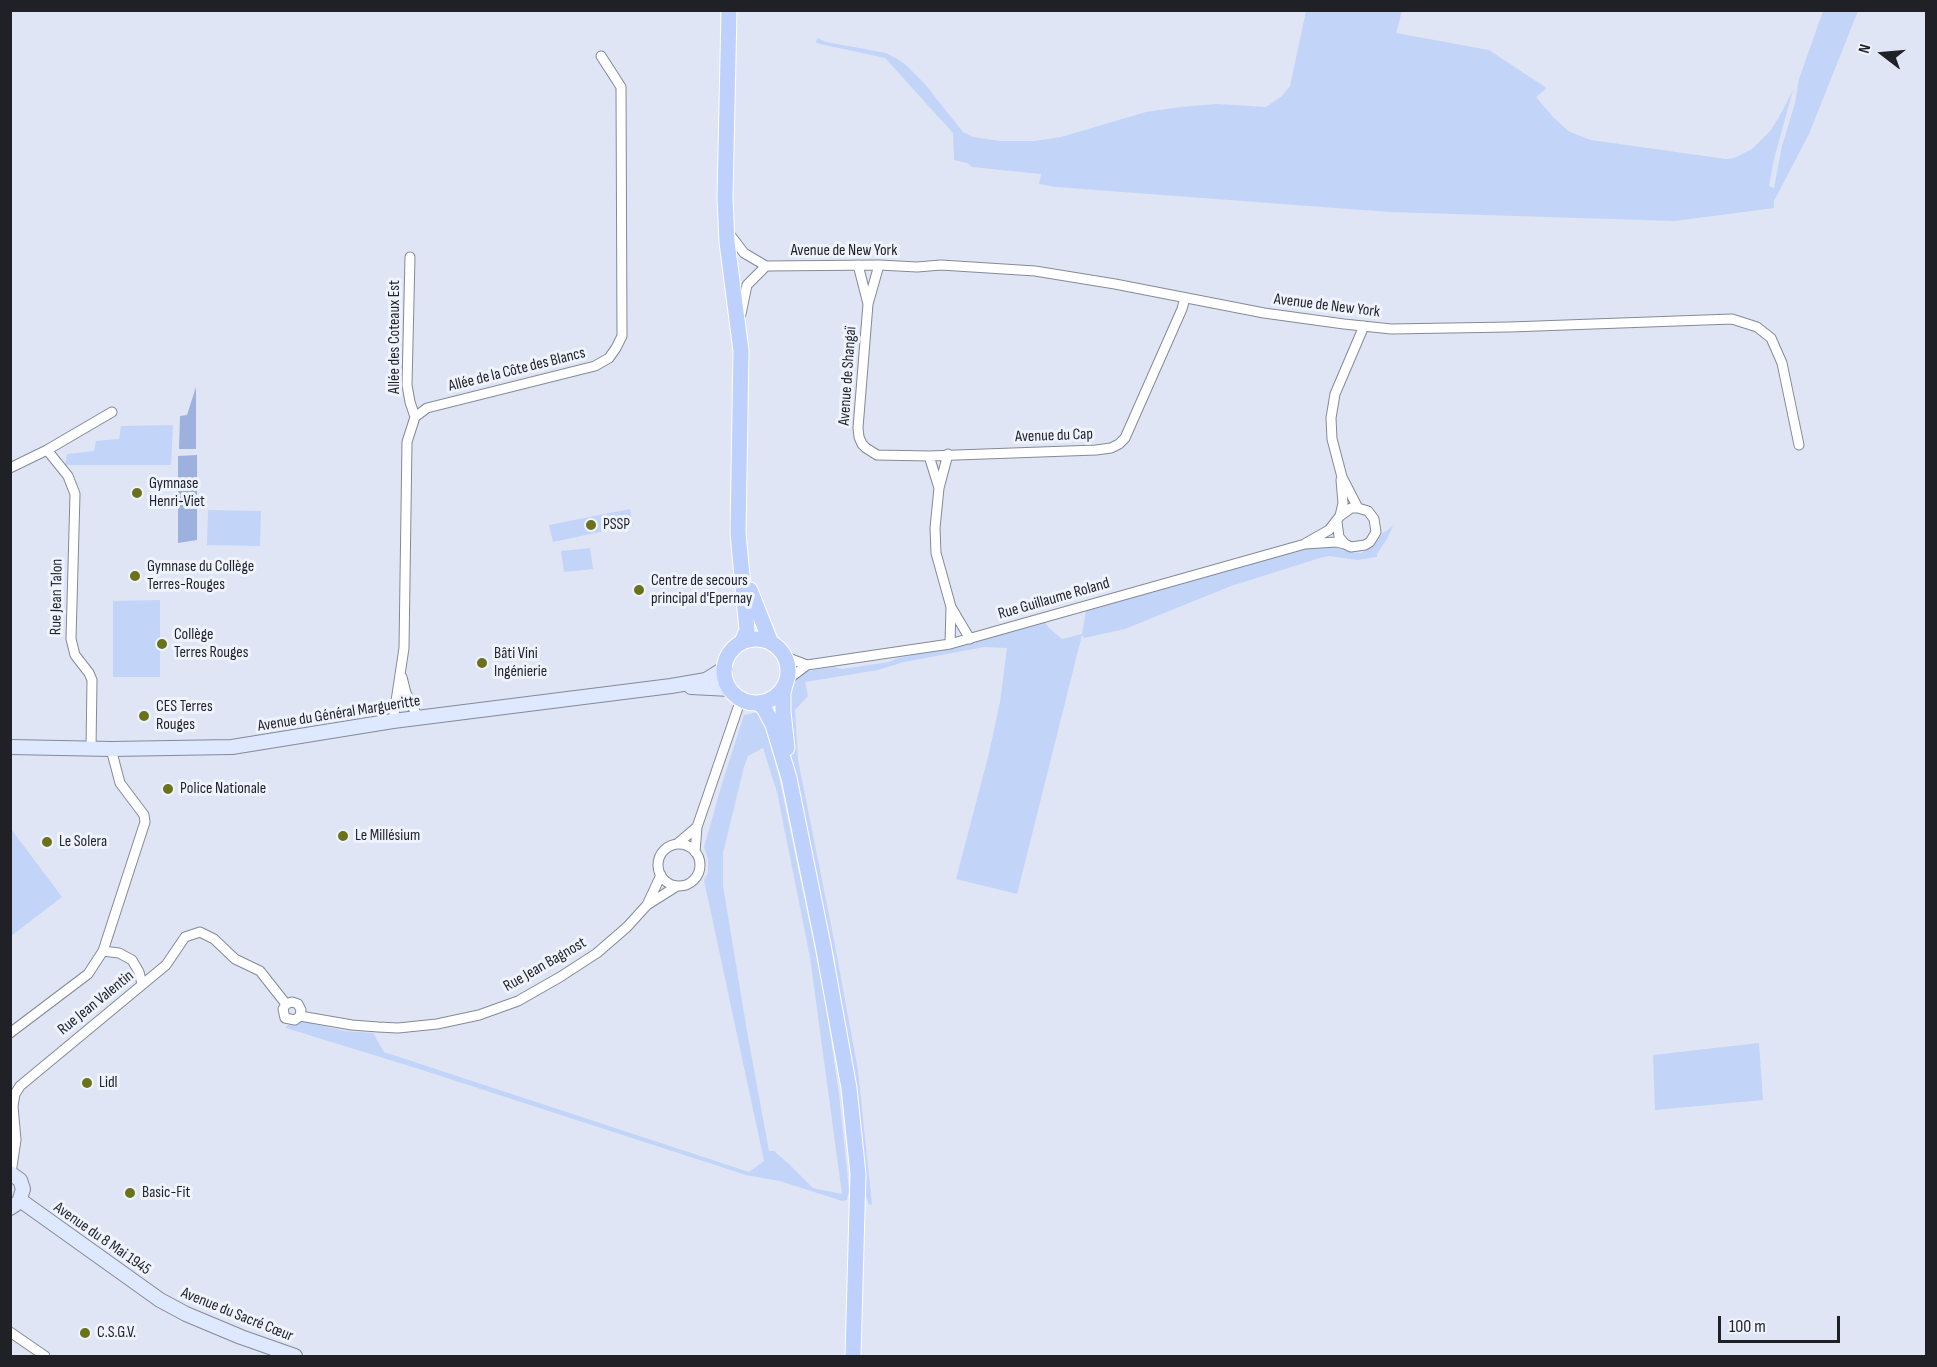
<!DOCTYPE html>
<meta charset="utf-8">
<style>
body{margin:0}
#map{position:relative;width:1937px;height:1367px;overflow:hidden;background:#dfe5f4;font-family:"Sofia Sans Condensed",sans-serif}
canvas{display:block}
.frame{position:absolute;inset:0;border:12px solid #1f2126;pointer-events:none}
.north{position:absolute;left:1853px;top:24px;width:60px;height:60px;-webkit-text-stroke:4px #eef3fe;paint-order:stroke;rotate:286deg;font-size:16px;font-weight:700;line-height:24px;text-align:center;color:#1f2126}
.north::after{content:'';display:block;margin:auto;width:21px;height:27px;background:#1f2126;clip-path:polygon(50% 0,100% 100%,50% 72%,0 100%)}
.scale{position:absolute;left:1718px;top:1316px;width:122px;height:27px;box-sizing:border-box;border:3px solid #1f2126;border-top:0;padding-left:8px;font-size:18px;line-height:21px;white-space:nowrap;color:#1f2126;-webkit-text-stroke:4px #eef3fe;paint-order:stroke}
</style>
<div id="map">
<canvas width="1937" height="1367"></canvas>
<div class="frame"></div>
<div class="north">N</div>
<div class="scale">100 m</div>
</div>
<script>
const g = document.querySelector('canvas').getContext('2d');
g.lineJoin = 'round';
function fillPath(path, color) {
  g.fillStyle = color;
  g.fill(path, 'evenodd');
}
function shape(rows) {
  const path = new Path2D();
  for (const r of rows) {
    if (r.length === 3) {
      path.moveTo(r[0] + r[2], r[1]);
      path.arc(r[0], r[1], r[2], 0, 2 * Math.PI);
      continue;
    }
    path.moveTo(r[0], r[1]);
    for (let i = 2; i < r.length; i += 2) path.lineTo(r[i], r[i + 1]);
  }
  return path;
}
function stroke(path, color, width, dash) {
  g.strokeStyle = color;
  g.lineWidth = width;
  g.lineCap = dash ? 'butt' : 'round';
  g.setLineDash(dash || []);
  g.stroke(path);
}
function label(font, color, halo, rows, align = 'center') {
  g.font = font + ' "Sofia Sans Condensed",sans-serif';
  g.lineWidth = 6;
  g.setLineDash([]);
  g.textBaseline = 'middle';
  g.strokeStyle = halo;
  g.fillStyle = color;
  for (const [text, x, y, turn = 0] of rows) {
    g.save();
    g.translate(x, y);
    g.rotate((+turn || 0) * Math.PI / 180);
    g.textAlign = isNaN(turn) ? turn : align;
    if (halo) g.strokeText(text, 0, 0);
    g.fillText(text, 0, 0);
    g.restore();
  }
}
fillPath(shape([
 [1306,11,1402,11,1396,33,1489,50,1545,87,1546,89,1536,97,1553,117,1568,131,1591,140,1726,159,1734,158,1752,149,1770,131,1778,119,1793,90,1774,159,1769,186,1774,188,1782,146,1795,103,1799,79,1823,11,1858,11,1809,134,1774,201,1774,208,1675,221,1389,212,1056,187,1039,184,1041,174,972,167,967,163,954,160,953,133,885,58,816,43,817,38,826,42,886,53,896,58,906,65,924,83,963,132,973,137,1000,141,1034,141,1061,137,1146,112,1180,107,1216,104,1266,107,1282,96,1290,86],
 [173,425,171,465,65,465,67,454,94,451,96,441,119,439,121,426],
 [630,509,633,525,553,542,549,525],
 [208,510,261,511,260,546,207,545],
 [1393,526,1387,539,1377,554,1377,557,1358,560,1329,556,1320,558,1231,586,1125,629,1084,638,1082,635,1017,894,956,879,989,753,1000,702,1007,648,984,647,904,662,878,670,805,682,808,696,795,710,798,760,833,935,858,1070,872,1205,869,1204,865,1195,864,1162,837,989,835,958,821,909,792,761,785,695,791,683,795,678,808,671,834,667,842,669,889,662,897,658,949,648,1045,622,1049,628,1062,639,1082,634,1086,611,1309,547,1334,545,1350,552,1361,553,1370,548,1383,533],
 [590,548,593,569,564,572,561,551],
 [160,600,160,677,113,677,113,601],
 [758,712,764,723,779,777,824,993,839,1094,849,1190,847,1200,842,1201,780,1181,746,1175,419,1069,286,1028,286,1026,302,1021,345,1031,373,1033,384,1052,749,1172,764,1161,704,880,708,873,708,859,704,847,721,787,744,715],
 [763,748,777,792,810,957,842,1194,813,1188,789,1164,774,1151,769,1151,748,1037,723,886,723,853,744,767,748,756],
 [11,829,62,897,11,936],
 [1759,1043,1763,1100,1655,1110,1653,1055]
]), '#c3d4f9');
fillPath(shape([
 [196,387,196,449,179,449,180,416,187,415],
 [197,455,197,540,178,543,178,456]
]), '#9db1de');
const street = shape([
 [728,232,744,253,766,266,747,285,741,314],
 [410,257,407,385,410,402,415,417],
 [858,265,868,304],
 [879,265,868,304,858,428,859,437,862,444,866,448,877,455,929,456,1096,450,1111,448,1119,444,1125,438,1182,309,1185,298],
 [766,266,879,265,917,267,941,265,1035,271,1115,284,1264,313,1344,324,1391,329,1510,327,1732,319,1757,327,1771,338,1782,363,1799,445],
 [47,450,68,476,75,494,71,639,75,655,89,673,92,680,91,748],
 [948,454,939,488,935,528,936,553,951,607,950,644],
 [929,456,939,488],
 [10,468,47,450,112,412],
 [1358,508,1342,477,1332,439,1331,418,1335,394,1364,326],
 [1340,516,1343,503,1341,480],
 [1306,543,1329,530,1340,516,1351,508,1358,508,1368,511,1374,519,1376,532,1370,542,1365,545,1351,547,1345,544,1339,537,1337,522],
 [951,607,970,639],
 [782,652,791,659,807,665,787,680],
 [807,665,950,644,1305,544,1336,542,1345,544],
 [402,677,406,693,418,718],
 [393,721,404,648,407,442,415,417,427,408,595,366,609,358,616,348,622,336,621,87,601,56],
 [677,844,697,827],
 [679,865,21],
 [695,852,697,827,741,699],
 [647,905,677,886],
 [103,951,119,953,132,960,139,972,142,984],
 [286,1004,292,1002,298,1004,301,1010,300,1016,352,1025,378,1027,398,1028,437,1024,479,1015,518,1001,560,977,597,953,627,927,647,905,661,875],
 [10,1033,88,974,103,951,145,822,144,815,120,783,111,749],
 [11,1173,16,1140,13,1106,15,1094,20,1086,166,965,185,937,200,932,214,939,235,959,260,971,286,1004,283,1009,285,1018,295,1020,300,1016],
 [10,1332,45,1356]
]);
const secondary = shape([
 [691,687,730,689],
 [10,747,111,749,232,747,393,721,671,686,706,680,725,668],
 [10,1173,20,1180,23,1189,19,1202,10,1208],
 [20,1200,160,1300,186,1314,241,1337,295,1356]
]);
const primary = shape([
 [729,10,725,198,727,242,741,351,738,533,747,630,742,642],
 [750,590,771,643],
 [756,671,32],
 [785,685,783,693,783,712,787,748],
 [758,703,764,708,773,725,789,778,823,945,849,1088,858,1174,853,1356]
]);
stroke(street, '#848a96', 11);
stroke(secondary, '#848a96', 16);
stroke(primary, '#fff', 17);
stroke(street, '#fff', 9);
stroke(secondary, '#dee8fe', 14);
stroke(primary, '#bed0fc', 15);
for (const [x, y, r, color] of [
 [137,493,6,"#6a721a"],
 [591,525,6,"#6a721a"],
 [135,576,6,"#6a721a"],
 [639,590,6,"#6a721a"],
 [162,644,6,"#6a721a"],
 [482,663,6,"#6a721a"],
 [144,716,6,"#6a721a"],
 [168,789,6,"#6a721a"],
 [343,836,6,"#6a721a"],
 [47,842,6,"#6a721a"],
 [87,1083,6,"#6a721a"],
 [130,1193,6,"#6a721a"],
 [85,1333,6,"#6a721a"]
]) {
  const dot = new Path2D();
  dot.arc(x, y, r, 0, 2 * Math.PI);
  g.fillStyle = color;
  g.fill(dot);
  stroke(dot, '#eef3fe', 2);
}
label('16px', '#1f2126', '#eef3fe', [
 ["Avenue de New York",844,251],
 ["Avenue de New York",1327,306,7],
 ["Allée des Coteaux Est",395,337,-90],
 ["Allée de la Côte des Blancs",517,370,-14],
 ["Avenue de Shangaï",848,376,-86],
 ["Avenue du Cap",1054,436,-2],
 ["Rue Jean Talon",57,597,-89],
 ["Rue Guillaume Roland",1054,599,-16],
 ["Avenue du Général Margueritte",339,714,-9],
 ["Rue Jean Bagnost",545,965,-30],
 ["Rue Jean Valentin",96,1003,-39],
 ["Avenue du 8 Mai 1945",102,1239,35],
 ["Avenue du Sacré Cœur",237,1315,22]
]);
label('16px', '#1f2126', '#eef3fe', [
 ["Gymnase",149,484],
 ["Henri-Viet",149,502],
 ["PSSP",603,525],
 ["Gymnase du Collège",147,567],
 ["Terres-Rouges",147,585],
 ["Centre de secours",651,581],
 ["principal d'Epernay",651,599],
 ["Collège",174,635],
 ["Terres Rouges",174,653],
 ["Bâti Vini",494,654],
 ["Ingénierie",494,672],
 ["CES Terres",156,707],
 ["Rouges",156,725],
 ["Police Nationale",180,789],
 ["Le Millésium",355,836],
 ["Le Solera",59,842],
 ["Lidl",99,1083],
 ["Basic-Fit",142,1193],
 ["C.S.G.V.",97,1333]
], 'left');
</script>
